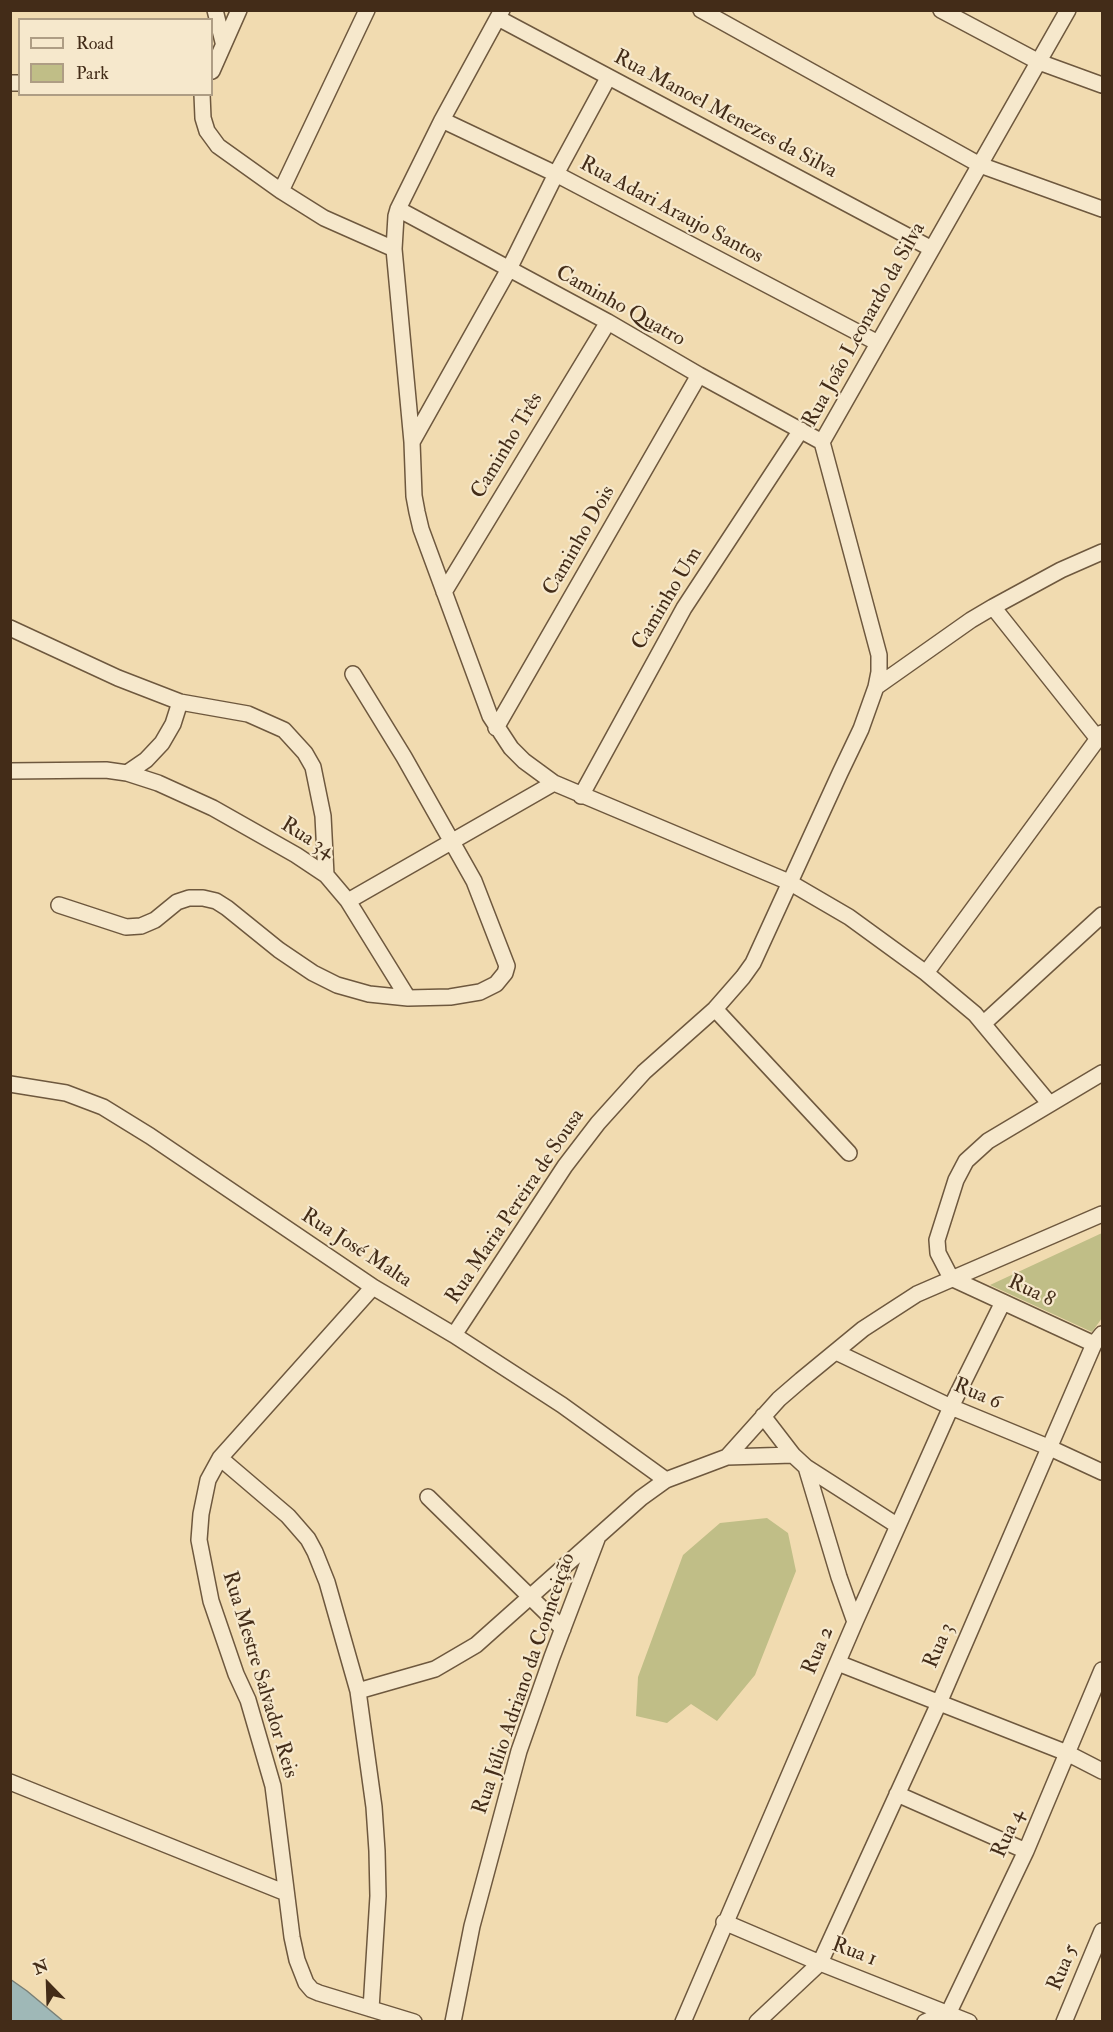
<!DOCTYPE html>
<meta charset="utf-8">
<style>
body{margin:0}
#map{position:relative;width:1113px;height:2032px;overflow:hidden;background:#f1dbb0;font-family:"IM FELL Double Pica",serif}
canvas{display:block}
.frame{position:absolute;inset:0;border:12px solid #432c18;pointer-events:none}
.legend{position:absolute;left:18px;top:18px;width:195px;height:78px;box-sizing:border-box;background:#f6e8cc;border:2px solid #ae9d84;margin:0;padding:8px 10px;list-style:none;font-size:18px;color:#432c18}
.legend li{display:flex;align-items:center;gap:12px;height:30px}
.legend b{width:30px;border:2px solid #ae9d84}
.north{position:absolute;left:18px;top:1954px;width:60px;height:60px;-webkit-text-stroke:4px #f6e8cc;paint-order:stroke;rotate:337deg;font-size:16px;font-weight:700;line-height:24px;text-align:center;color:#432c18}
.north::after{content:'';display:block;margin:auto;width:21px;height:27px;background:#432c18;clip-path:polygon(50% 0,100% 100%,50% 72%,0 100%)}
</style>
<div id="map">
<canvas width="1113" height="2032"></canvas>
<div class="frame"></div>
<ul class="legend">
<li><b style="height:8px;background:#f6e8cc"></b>Road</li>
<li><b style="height:16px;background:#c0be87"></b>Park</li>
</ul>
<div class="north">N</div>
</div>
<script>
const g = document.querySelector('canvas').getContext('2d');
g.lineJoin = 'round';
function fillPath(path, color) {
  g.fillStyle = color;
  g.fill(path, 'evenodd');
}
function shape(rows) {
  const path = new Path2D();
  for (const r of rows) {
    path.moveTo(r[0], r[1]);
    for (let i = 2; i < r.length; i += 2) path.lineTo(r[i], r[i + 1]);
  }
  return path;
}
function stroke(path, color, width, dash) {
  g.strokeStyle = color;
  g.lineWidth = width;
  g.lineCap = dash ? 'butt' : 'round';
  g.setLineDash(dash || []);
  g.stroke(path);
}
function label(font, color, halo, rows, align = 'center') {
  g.font = font + ' "IM FELL Double Pica",serif';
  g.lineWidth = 4.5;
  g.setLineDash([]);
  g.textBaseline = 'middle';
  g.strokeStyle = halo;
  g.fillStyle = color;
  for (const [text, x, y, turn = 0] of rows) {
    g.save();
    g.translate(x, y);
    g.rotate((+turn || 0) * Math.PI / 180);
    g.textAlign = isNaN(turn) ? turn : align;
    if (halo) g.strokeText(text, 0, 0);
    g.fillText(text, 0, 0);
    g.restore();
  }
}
fillPath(shape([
 [1102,1233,1102,1318,1092,1332,990,1285],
 [767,1518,788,1533,796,1571,755,1675,717,1721,691,1704,667,1723,636,1716,638,1677,683,1555,720,1523]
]), '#c0be87');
const water = shape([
 [10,1979,27,1991,63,2021,11,2021,10,1979]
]);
fillPath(water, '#9fb8b7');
stroke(water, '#7a8077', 1.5);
const street = shape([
 [215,10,223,42],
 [502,10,442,120,398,209,396,216,394,249,412,442,414,496,417,512,421,529,490,716,511,748,524,761,554,783,789,882,849,917,926,973,975,1014,1049,1103],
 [701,10,980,165,1102,209],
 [941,10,1039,62,1102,85],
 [498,18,932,249],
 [212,71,239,10],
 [10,83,20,83],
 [202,94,203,118,207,131,218,146,281,191,324,218,394,249],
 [442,120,556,174,878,343],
 [281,191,367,10],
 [398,209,608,322,699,375,822,442],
 [412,442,509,269,556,174,608,78],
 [444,592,608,322],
 [993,607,1098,739],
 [10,628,118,678,180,702,248,714,284,730,305,753,313,767,323,816,326,875],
 [876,687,971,620,993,607,1061,570,1102,552],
 [496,728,699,375],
 [10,771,106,770,127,773,158,783,213,808,296,855,326,875,348,901,554,783],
 [127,773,146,760,162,743,173,724,180,702],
 [581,796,684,608,801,430],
 [348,901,408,998],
 [59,905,126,927,141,926,155,920,177,902,189,898,203,898,216,901,227,908,279,950,313,973,337,985,369,994,408,998,450,997,480,992,496,984,505,973,507,966,474,881,404,757,353,674],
 [926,973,1102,733],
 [715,1009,849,1153],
 [984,1023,1102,915],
 [10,1084,66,1093,103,1107,150,1136,373,1287,454,1335,562,1405,666,1480],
 [951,1278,938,1253,937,1240,956,1180,966,1161,988,1141,1102,1073],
 [951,1278,1094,1344],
 [373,1287,220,1458,208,1480,201,1514,199,1540,211,1601,236,1674,248,1700,273,1786,292,1937,297,1960,306,1983,312,1990,319,1993,414,2022],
 [454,1335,565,1166,598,1123,644,1072,715,1009,743,977,753,963,840,773,861,729,876,687,879,672,879,655,822,442,1068,10],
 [836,1352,951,1407,1048,1447,1102,1472],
 [763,1416,793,1455,806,1467,898,1526],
 [727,1457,793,1455],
 [220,1458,288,1516,308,1539,315,1552,327,1582,358,1691,374,1807,377,1851,378,1896,371,2009],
 [806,1467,839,1577,855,1622],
 [428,1497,563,1629],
 [838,1663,1067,1753,1102,1771],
 [358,1691,435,1669,476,1645,641,1498,666,1480,727,1457,779,1399,801,1380,863,1329,917,1294,1102,1214],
 [10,1782,286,1893],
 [897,1794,1026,1851],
 [724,1922,820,1963,969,2022],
 [949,2012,1026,1851,1102,1670],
 [453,2022,472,1926,519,1751,552,1657,597,1539],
 [683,2022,855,1622,951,1407,1003,1302],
 [757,2022,820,1963,939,1703,1094,1344,1102,1334],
 [925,2022,949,2012],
 [1064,2022,1102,1931]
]);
stroke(street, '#6e583e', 18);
stroke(street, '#f6e8cc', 15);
label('21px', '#432c18', '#f6e8cc', [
 ["Rua Manoel Menezes da Silva",725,115,28],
 ["Rua Adari Araujo Santos",671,211,28],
 ["Caminho Quatro",620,307,29],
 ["Rua João Leonardo da Silva",865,325,-61],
 ["Caminho Três",508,446,-59],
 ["Caminho Dois",580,541,-60],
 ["Caminho Um",668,599,-59],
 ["Rua 34",307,839,32],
 ["Rua Maria Pereira de Sousa",516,1207,-56],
 ["Rua José Malta",356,1249,33],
 ["Rua 8",1031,1292,25],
 ["Rua 6",977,1395,23],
 ["Rua 3",940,1646,-67],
 ["Rua 2",819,1651,-67],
 ["Rua Mestre Salvador Reis",259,1675,73],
 ["Rua Júlio Adriano da Connceição",525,1684,-71],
 ["Rua 4",1009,1834,-66],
 ["Rua 1",854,1953,21],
 ["Rua 5",1064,1968,-67]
]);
</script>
